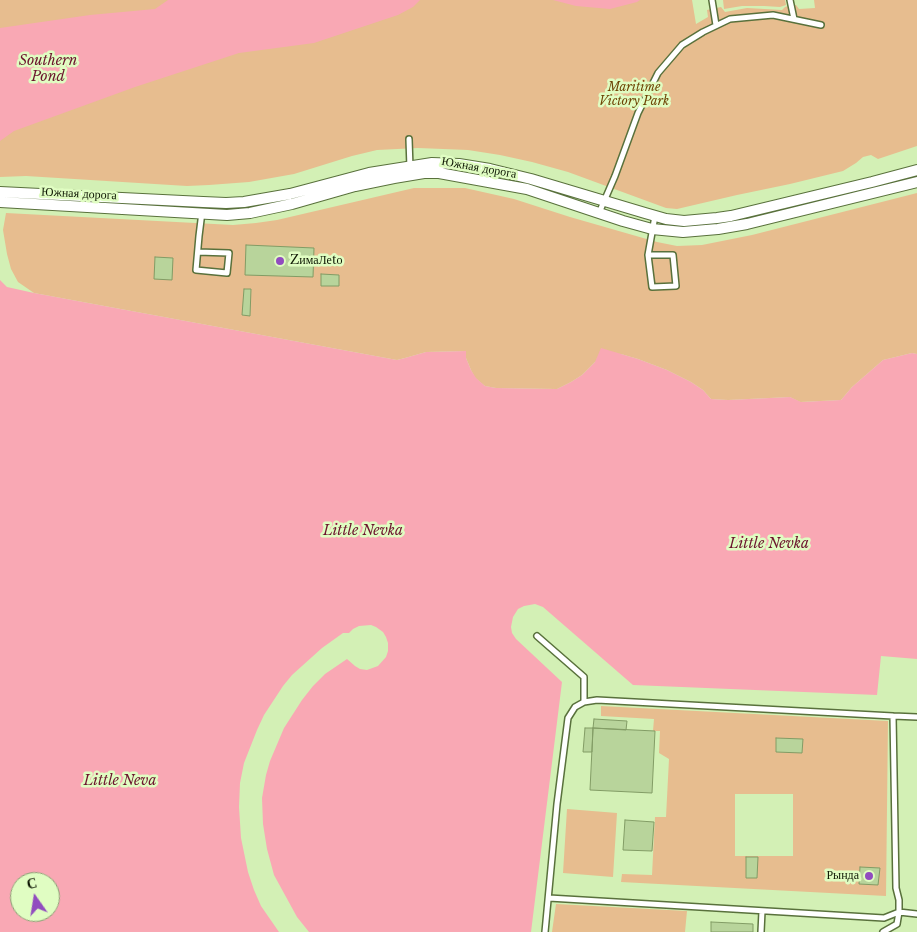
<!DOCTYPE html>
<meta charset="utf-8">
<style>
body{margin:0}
#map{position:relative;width:917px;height:932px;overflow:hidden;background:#d3f0b5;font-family:"Libre Baskerville",serif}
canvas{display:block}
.north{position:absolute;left:10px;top:872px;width:50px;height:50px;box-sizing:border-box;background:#e0fdc2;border:1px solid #8ca176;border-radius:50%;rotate:347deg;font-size:14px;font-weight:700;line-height:20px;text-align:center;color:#0f1804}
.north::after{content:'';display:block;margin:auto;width:18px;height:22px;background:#914cbf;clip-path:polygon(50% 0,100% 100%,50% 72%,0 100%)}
</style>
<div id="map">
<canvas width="917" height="932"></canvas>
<div class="north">С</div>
</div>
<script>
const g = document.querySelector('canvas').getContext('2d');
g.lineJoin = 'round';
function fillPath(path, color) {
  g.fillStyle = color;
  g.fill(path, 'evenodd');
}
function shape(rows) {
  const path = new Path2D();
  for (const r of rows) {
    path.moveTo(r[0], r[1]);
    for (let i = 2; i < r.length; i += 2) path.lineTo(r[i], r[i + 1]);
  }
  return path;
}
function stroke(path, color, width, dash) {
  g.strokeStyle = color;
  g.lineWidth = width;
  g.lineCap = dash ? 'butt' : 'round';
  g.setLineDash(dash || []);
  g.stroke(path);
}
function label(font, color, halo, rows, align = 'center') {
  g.font = font + ' "Libre Baskerville",serif';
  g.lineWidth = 5;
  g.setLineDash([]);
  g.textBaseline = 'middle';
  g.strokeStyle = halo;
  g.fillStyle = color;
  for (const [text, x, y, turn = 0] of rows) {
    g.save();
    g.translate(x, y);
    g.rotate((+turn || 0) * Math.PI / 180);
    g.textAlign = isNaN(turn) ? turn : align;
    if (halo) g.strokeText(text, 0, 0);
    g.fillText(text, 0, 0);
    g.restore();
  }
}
fillPath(shape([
 [0,0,692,0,696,24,708,17,707,10,721,7,725,12,747,8,782,10,785,7,791,5,796,5,799,9,815,8,814,0,917,0,917,146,878,159,871,155,863,157,856,163,843,171,790,184,737,195,677,209,666,208,568,172,532,162,500,155,468,150,418,148,377,150,352,156,294,174,249,182,209,185,187,186,26,176,0,177],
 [723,0,785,0,786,5,780,7,764,6,742,6,724,9],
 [414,188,465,188,514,199,570,217,657,242,677,246,702,245,752,235,917,193,917,354,912,353,883,360,852,387,841,400,800,402,790,397,728,400,711,399,703,390,691,382,667,370,638,359,621,354,595,362,582,375,571,382,557,389,496,388,485,386,475,378,471,370,466,358,466,351,426,352,405,358,397,360,34,293,18,282,11,269,7,254,3,230,6,213,233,225,256,223,277,220],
 [601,706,888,721,886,896,621,882,622,874,652,875,655,817,666,817,669,759,659,753,660,731,653,731,654,719,601,716],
 [735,794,793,794,793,856,735,856],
 [567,809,617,813,613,877,563,873],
 [556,904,687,911,685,932,552,932]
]), '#e7bd8f');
fillPath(shape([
 [168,0,420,0,413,7,398,15,314,43,239,53,135,87,14,131,0,141,0,28,90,15,155,9],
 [553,0,640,0,637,2,610,9,576,6],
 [0,280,7,287,34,293,397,360,405,358,426,352,466,351,466,358,471,370,476,378,485,386,496,388,557,389,571,382,582,375,595,362,601,348,638,359,667,370,691,382,703,390,711,399,728,400,790,397,801,402,841,400,852,387,883,360,912,353,917,354,917,659,881,656,877,695,633,685,543,607,535,604,524,606,518,609,513,617,511,627,512,633,516,639,562,682,531,932,309,932,297,917,274,875,267,849,263,824,262,798,266,775,270,761,284,728,302,700,313,686,325,674,347,659,355,666,360,669,367,670,378,666,386,657,388,651,388,643,386,637,383,632,376,627,371,625,359,626,353,629,349,633,343,633,322,648,292,675,283,686,264,715,257,730,244,763,240,783,239,807,241,838,248,872,254,890,261,906,279,932,0,932],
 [20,882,50,882,50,912,20,912]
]), '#f9a8b4');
const building = shape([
 [246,245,314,248,313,277,245,275,246,245],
 [155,257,173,258,172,280,154,279,155,257],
 [321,274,339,275,339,286,321,286,321,274],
 [244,289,251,289,250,316,242,315,244,289],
 [594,719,627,721,626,730,593,728,594,719],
 [585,728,593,728,592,752,583,752,585,728],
 [593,728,655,731,652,793,590,790,593,728],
 [776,738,803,739,802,753,776,752,776,738],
 [625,820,654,822,652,851,623,850,625,820],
 [746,857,758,857,757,878,746,878,746,857],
 [860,867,880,868,878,885,859,884,860,867],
 [711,922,753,924,753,932,711,932,711,922]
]);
fillPath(building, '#b8d49b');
stroke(building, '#829c65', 1);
const service = shape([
 [712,0,716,25],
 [790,0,794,19],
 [409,139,410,168],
 [599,213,615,176,638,113,658,73,682,45,703,32,730,19,773,15,821,25],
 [198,252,229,253,227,273,196,270,199,236,202,212],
 [648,255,673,255,676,286,652,287,648,255,655,216],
 [537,636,584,677,584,702],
 [893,716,917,717],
 [549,898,884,918,899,912,917,914],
 [545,932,557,804,568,718,575,707,584,702,597,700,893,716,896,888,899,900,899,912,897,924,883,932],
 [761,932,762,911]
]);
const minor = shape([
 [0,192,203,202,226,203,244,202,290,194,369,173,432,163,459,164,490,169,531,179,645,213,666,219,684,221,717,218,731,216,872,182,917,170],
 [0,202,227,215,250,213,292,204,355,186,394,178,424,173,439,173,527,189,623,221,652,229,683,232,718,229,747,224,917,182]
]);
stroke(service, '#59713c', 8);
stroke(minor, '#59713c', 12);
stroke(service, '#fff', 5);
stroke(minor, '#fff', 10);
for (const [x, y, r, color] of [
 [280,261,5,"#914cbf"],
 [869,876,5,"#914cbf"]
]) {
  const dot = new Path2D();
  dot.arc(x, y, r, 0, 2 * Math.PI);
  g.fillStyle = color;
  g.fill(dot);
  stroke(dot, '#e0fdc2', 2);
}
label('italic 12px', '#6e4405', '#e0fdc2', [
 ["Maritime",634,88],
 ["Victory Park",634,102]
]);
label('12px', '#0f1804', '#e0fdc2', [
 ["Южная дорога",479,168,10],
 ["Южная дорога",79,194,3]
]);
label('12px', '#0f1804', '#e0fdc2', [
 ["ZимаЛеtо",290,261],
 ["Рында",859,876,"right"]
], 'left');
label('italic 14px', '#6c152e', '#e0fdc2', [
 ["Southern",48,61],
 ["Pond",48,77],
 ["Little Nevka",363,531],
 ["Little Nevka",769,544],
 ["Little Neva",120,781]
]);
</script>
